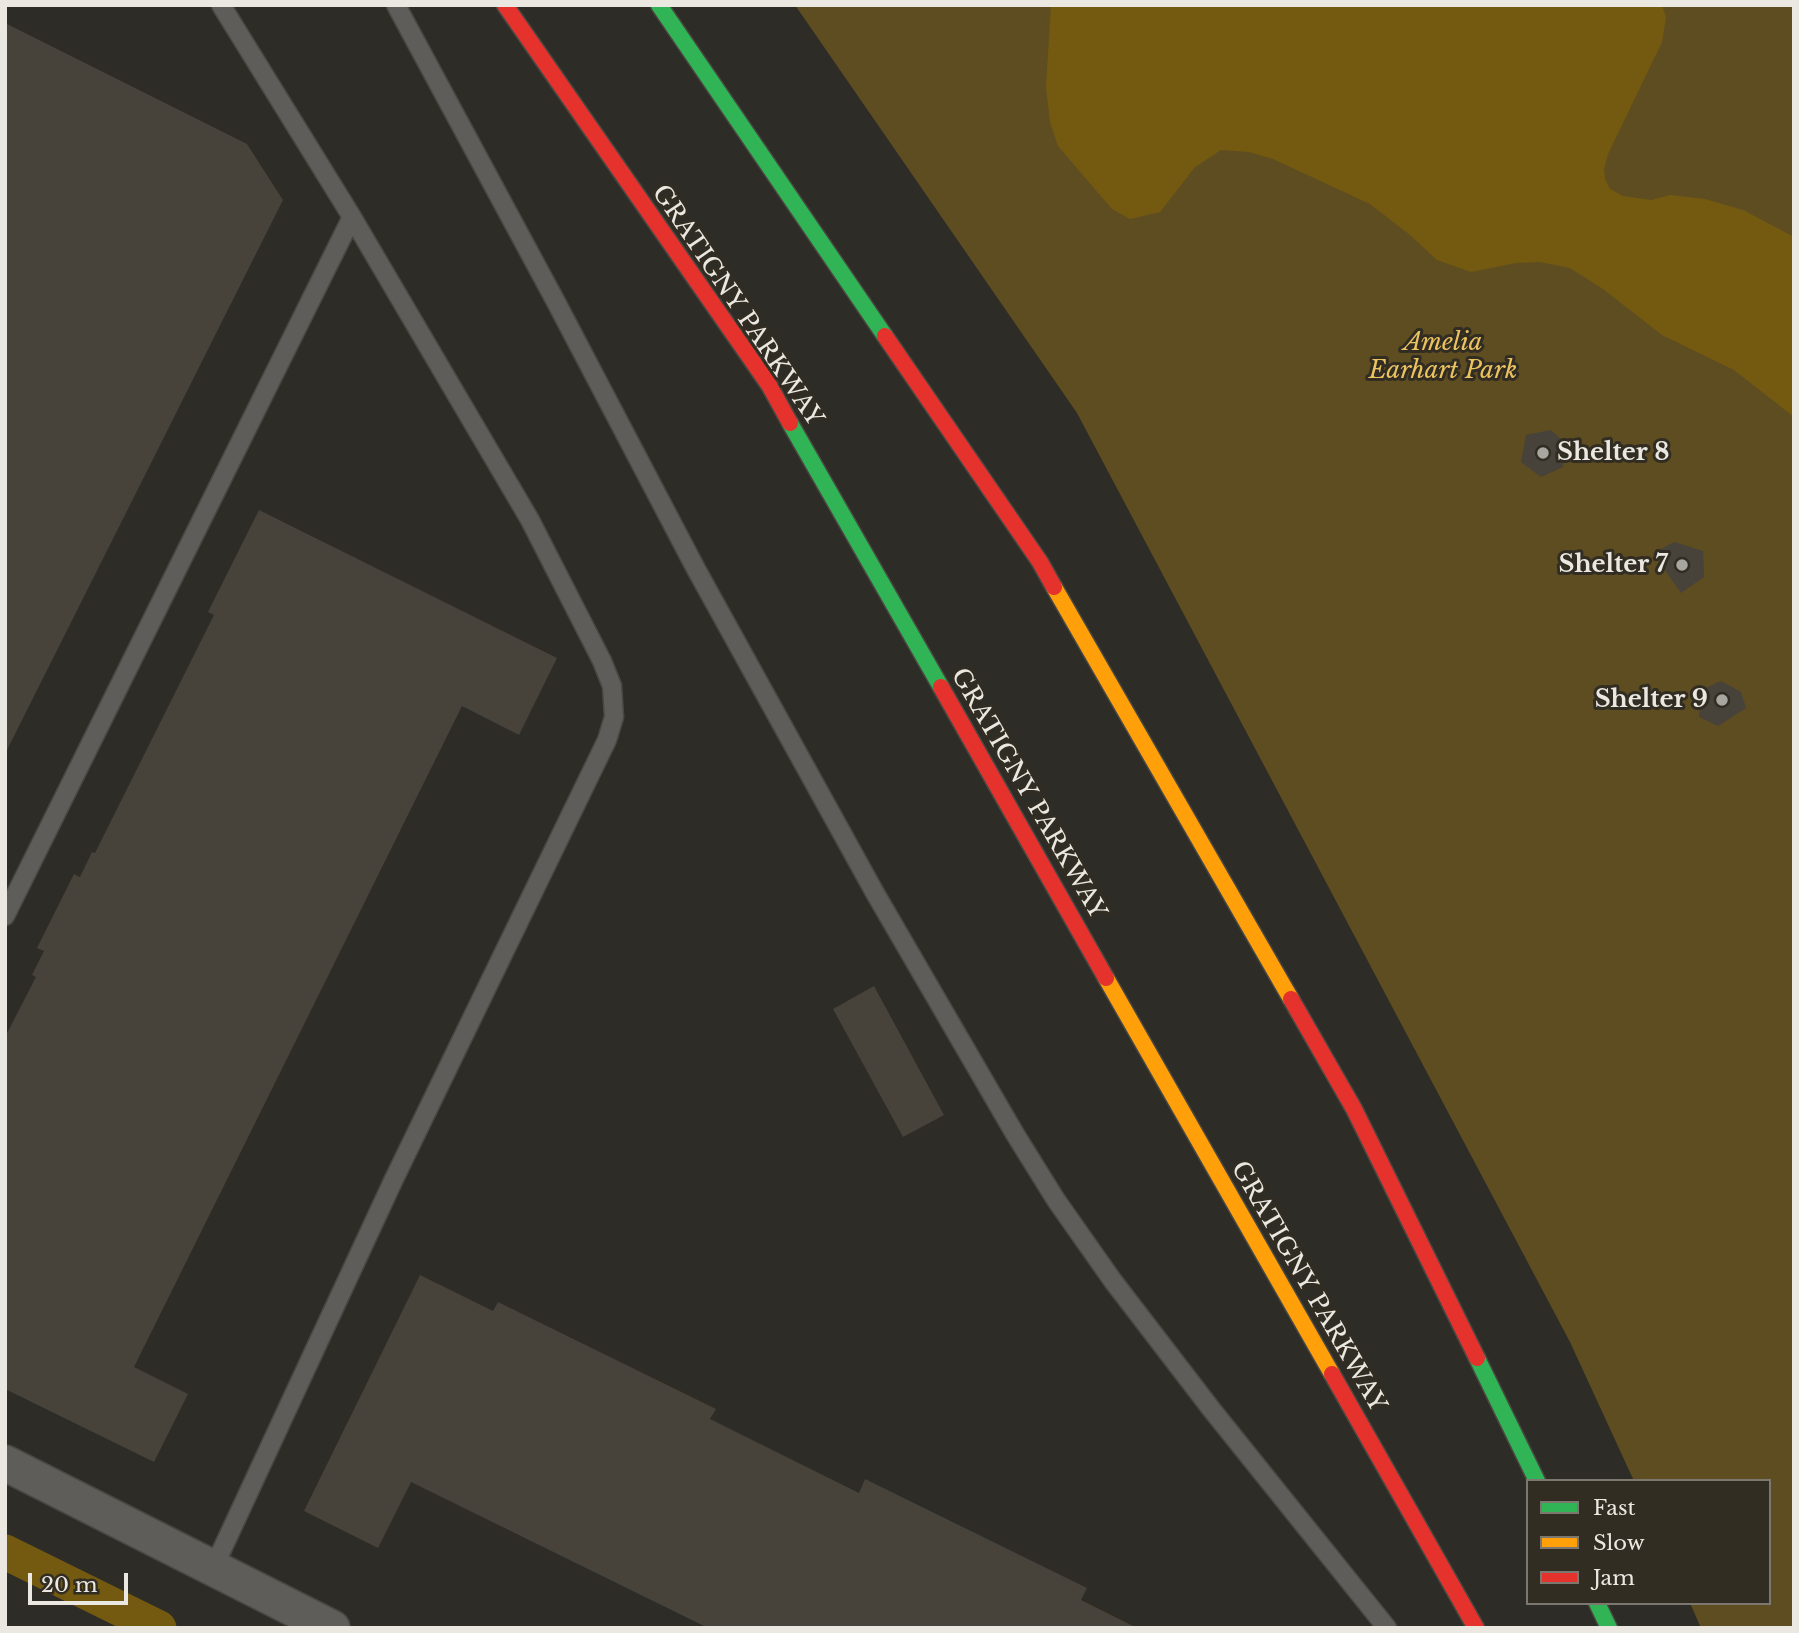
<!DOCTYPE html>
<style>
body{margin:0}
#map{position:relative;width:1799px;height:1633px;overflow:hidden;background:#2e2c26;font-family:"Libre Baskerville",serif}
canvas{display:block}
.frame{position:absolute;inset:0;border:7px solid #ebe8e1;pointer-events:none}
.legend{position:absolute;left:1526px;top:1479px;width:245px;height:126px;box-sizing:border-box;background:#322d23;border:2px solid #7c786f;margin:0;padding:9px 12px;list-style:none;font-size:21px;color:#ebe8e1}
.legend li{display:flex;align-items:center;gap:14px;height:35px}
.legend b{width:35px;border:2px solid #7c786f}
.scale{position:absolute;left:28px;top:1573px;width:100px;height:32px;box-sizing:border-box;border:4px solid #ebe8e1;border-top:0;padding-left:9px;font-size:21px;line-height:24px;white-space:nowrap;color:#ebe8e1;-webkit-text-stroke:5px #322d23;paint-order:stroke}
</style>
<div id="map">
<canvas width="1799" height="1633"></canvas>
<div class="frame"></div>
<ul class="legend">
<li><b style="height:9px;background:#30b455"></b>Fast</li>
<li><b style="height:9px;background:#ff9f0a"></b>Slow</li>
<li><b style="height:9px;background:#e5322d"></b>Jam</li>
</ul>
<div class="scale">20 m</div>
</div>
<script>
const g = document.querySelector('canvas').getContext('2d');
g.lineJoin = 'round';
function fillPath(path, color) {
  g.fillStyle = color;
  g.fill(path, 'evenodd');
}
function shape(rows) {
  const path = new Path2D();
  for (const r of rows) {
    path.moveTo(r[0], r[1]);
    for (let i = 2; i < r.length; i += 2) path.lineTo(r[i], r[i + 1]);
  }
  return path;
}
function stroke(path, color, width, dash) {
  g.strokeStyle = color;
  g.lineWidth = width;
  g.lineCap = dash ? 'butt' : 'round';
  g.setLineDash(dash || []);
  g.stroke(path);
}
function label(font, color, halo, rows, align = 'center') {
  g.font = font + ' "Libre Baskerville",serif';
  g.lineWidth = 6;
  g.setLineDash([]);
  g.textBaseline = 'middle';
  g.strokeStyle = halo;
  g.fillStyle = color;
  for (const [text, x, y, turn = 0] of rows) {
    g.save();
    g.translate(x, y);
    g.rotate((+turn || 0) * Math.PI / 180);
    g.textAlign = isNaN(turn) ? turn : align;
    if (halo) g.strokeText(text, 0, 0);
    g.fillText(text, 0, 0);
    g.restore();
  }
}
fillPath(shape([
 [795,5,1794,5,1794,1628,1701,1628,1690,1603,1769,1603,1769,1481,1634,1481,1570,1342,1077,413]
]), '#5e4d21');
fillPath(shape([
 [1051,5,1662,5,1666,17,1662,42,1608,154,1604,169,1605,179,1610,189,1623,196,1651,200,1670,195,1705,199,1743,210,1794,237,1794,417,1734,370,1662,335,1603,289,1570,268,1540,262,1516,263,1471,272,1437,260,1410,235,1370,204,1273,159,1249,152,1221,150,1195,167,1160,212,1130,219,1112,209,1058,146,1050,122,1046,87]
]), '#745a10');
stroke(shape([
 [5,1552,159,1628]
]), '#745a10', 35);
fillPath(shape([
 [5,23,247,144,283,200,5,754],
 [1551,430,1566,444,1563,467,1541,477,1521,462,1526,435],
 [259,510,557,658,519,735,462,706,134,1367,188,1394,154,1462,5,1389,5,1037,36,977,32,975,44,951,37,948,74,874,80,877,92,852,95,853,214,615,208,612],
 [1674,542,1703,551,1704,577,1681,593,1653,553],
 [1721,681,1741,692,1746,708,1718,726,1699,717,1701,690],
 [874,986,944,1115,903,1137,833,1009],
 [420,1275,493,1311,498,1302,716,1409,710,1419,859,1493,865,1479,1087,1588,1081,1600,1137,1628,708,1628,411,1482,378,1548,304,1511]
]), '#47423a');
const lane = shape([
 [396,5,556,302,696,569,875,893,1015,1134,1056,1200,1113,1281,1212,1410,1387,1628],
 [5,916,352,217],
 [213,1569,394,1179,607,740,614,717,612,686,602,661,530,520,352,217,221,5]
]);
const street = shape([
 [5,1463,332,1628]
]);
const fast = shape([
 [659,5,885,336],
 [790,423,941,687],
 [1477,1358,1537,1481],
 [1597,1603,1609,1628]
]);
const slow = shape([
 [1054,587,1291,999],
 [1106,978,1332,1374]
]);
const jam = shape([
 [505,5,769,385,790,423],
 [885,336,1040,562,1054,587],
 [941,687,1106,978],
 [1291,999,1354,1109,1477,1358],
 [1332,1374,1476,1628]
]);
stroke(lane, '#494742', 21);
stroke(street, '#494742', 38);
stroke(fast, '#494742', 19);
stroke(slow, '#494742', 19);
stroke(jam, '#494742', 19);
stroke(lane, '#5e5d59', 18);
stroke(street, '#5e5d59', 35);
stroke(fast, '#30b455', 16);
stroke(slow, '#ff9f0a', 16);
stroke(jam, '#e5322d', 16);
for (const [x, y, r, color] of [
 [1543,453,7,"#a9a6a0"],
 [1682,565,7,"#a9a6a0"],
 [1722,700,7,"#a9a6a0"]
]) {
  const dot = new Path2D();
  dot.arc(x, y, r, 0, 2 * Math.PI);
  g.fillStyle = color;
  g.fill(dot);
  stroke(dot, '#322d23', 2.5);
}
label('24px', '#ebe8e1', '#322d23', [
 ["GRATIGNY PARKWAY",737,306,56],
 ["GRATIGNY PARKWAY",1028,794,60],
 ["GRATIGNY PARKWAY",1308,1287,60]
]);
label('italic 24px', '#ecc35f', '#322d23', [
 ["Amelia",1443,343],
 ["Earhart Park",1443,371]
]);
label('bold 24px', '#ebe8e1', '#322d23', [
 ["Shelter 8",1557,453,"left"],
 ["Shelter 7",1668,565],
 ["Shelter 9",1708,700]
], 'right');
</script>
